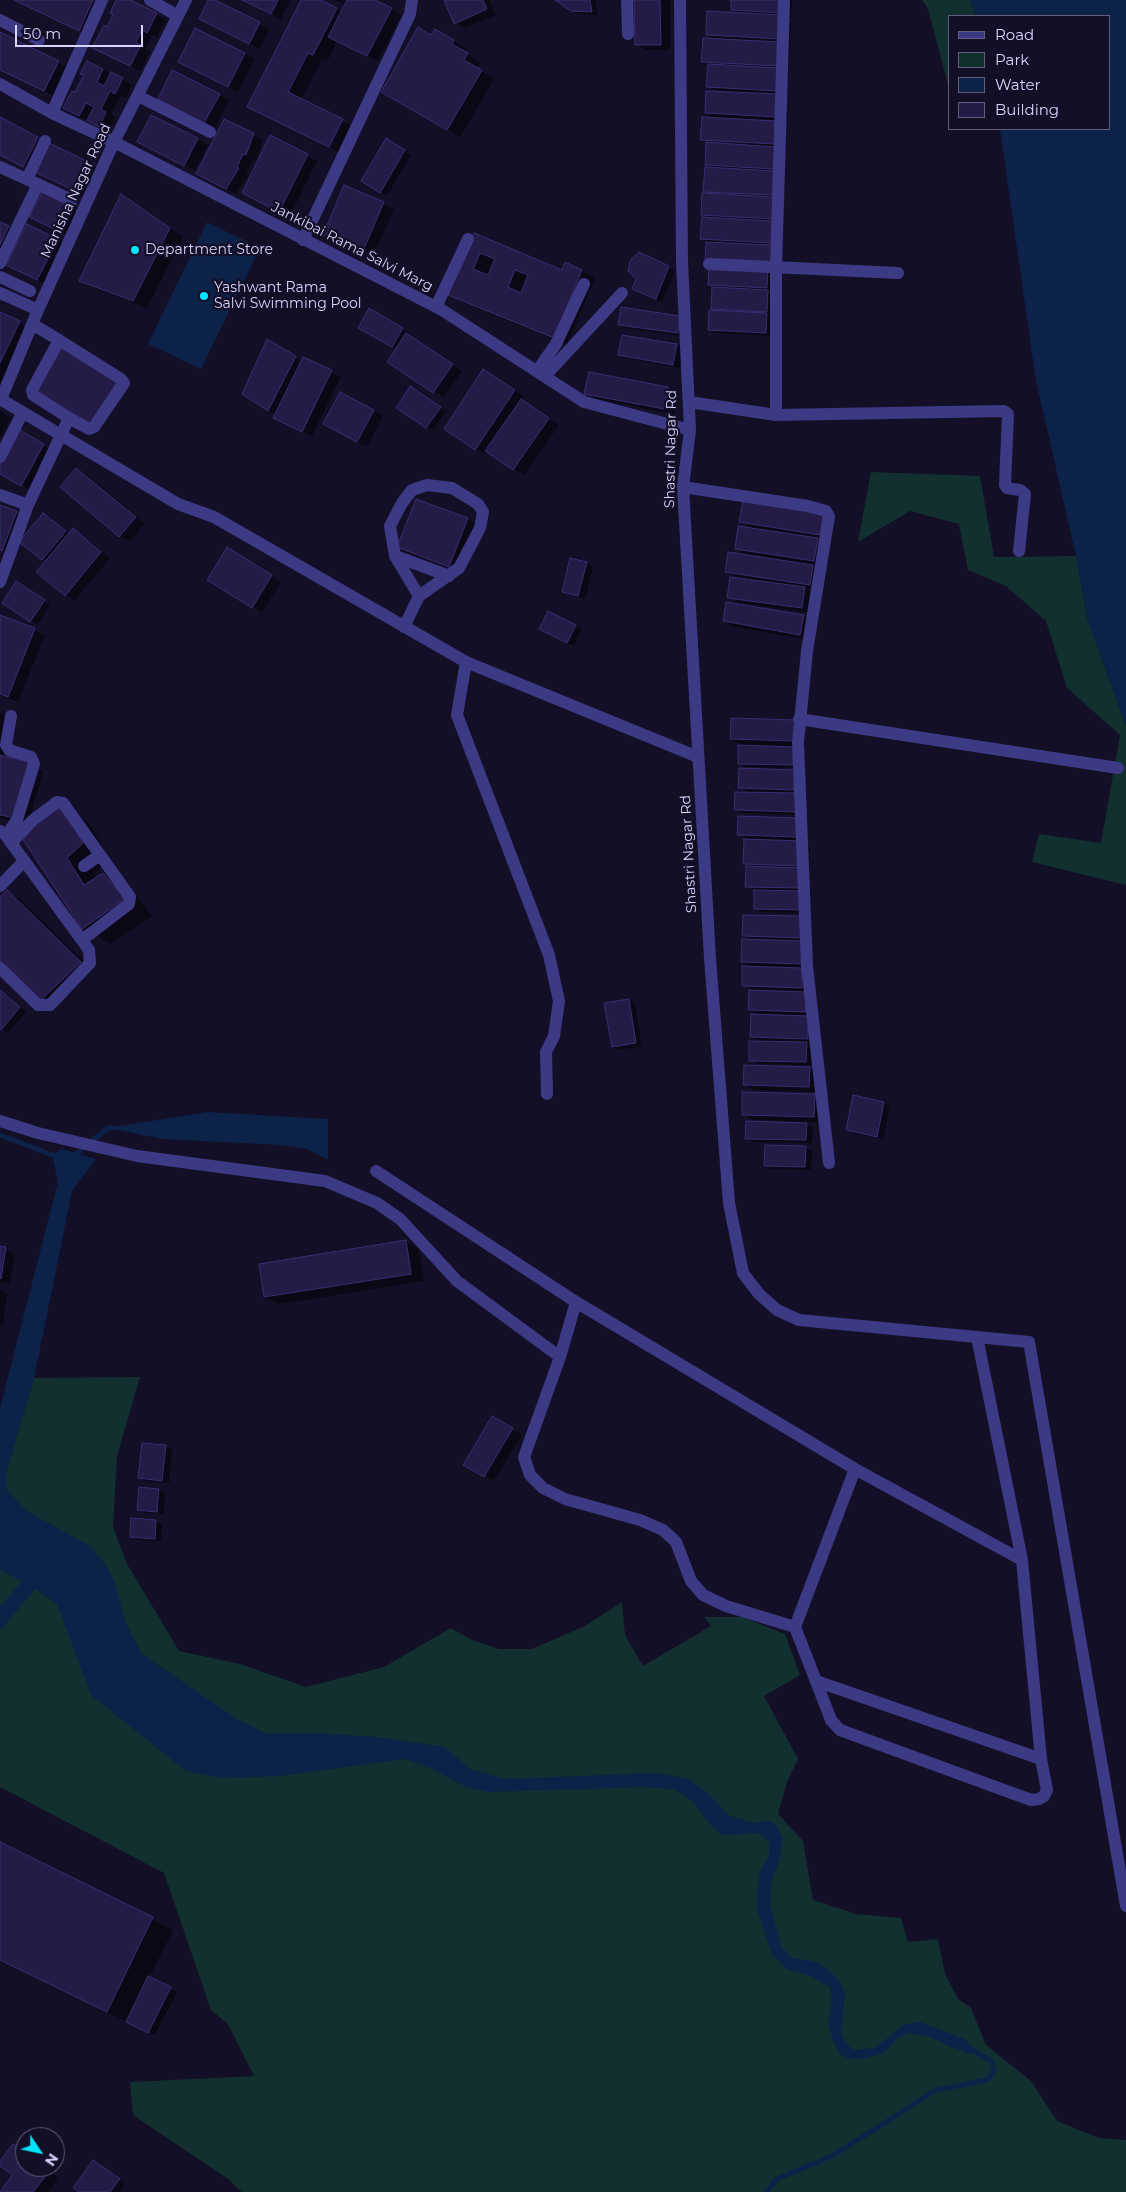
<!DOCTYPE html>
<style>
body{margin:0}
#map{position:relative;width:1126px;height:2192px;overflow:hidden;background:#130f26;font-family:Montserrat,sans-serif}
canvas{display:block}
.legend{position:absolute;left:948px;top:15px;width:162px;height:115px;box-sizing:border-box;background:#130f26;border:1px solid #625e7d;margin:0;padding:6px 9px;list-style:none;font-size:15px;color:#d9d4ff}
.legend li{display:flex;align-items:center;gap:10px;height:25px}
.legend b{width:25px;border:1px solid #625e7d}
.north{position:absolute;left:15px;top:2127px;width:50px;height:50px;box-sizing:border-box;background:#130f26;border:1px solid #625e7d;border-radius:50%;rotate:124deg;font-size:14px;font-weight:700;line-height:20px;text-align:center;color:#d9d4ff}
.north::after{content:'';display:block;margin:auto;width:18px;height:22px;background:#00e5ff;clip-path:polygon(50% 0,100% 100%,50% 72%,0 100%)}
.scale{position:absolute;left:15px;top:25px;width:128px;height:22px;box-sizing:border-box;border:2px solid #d9d4ff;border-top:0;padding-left:6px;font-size:15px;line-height:18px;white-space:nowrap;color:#d9d4ff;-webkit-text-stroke:4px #130f26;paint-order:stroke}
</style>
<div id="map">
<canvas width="1126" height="2192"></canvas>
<ul class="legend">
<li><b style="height:6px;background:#3d3a85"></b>Road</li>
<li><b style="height:14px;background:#12302f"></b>Park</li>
<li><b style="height:14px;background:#0c2248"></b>Water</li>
<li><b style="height:14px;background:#241b47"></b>Building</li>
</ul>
<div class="north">N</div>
<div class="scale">50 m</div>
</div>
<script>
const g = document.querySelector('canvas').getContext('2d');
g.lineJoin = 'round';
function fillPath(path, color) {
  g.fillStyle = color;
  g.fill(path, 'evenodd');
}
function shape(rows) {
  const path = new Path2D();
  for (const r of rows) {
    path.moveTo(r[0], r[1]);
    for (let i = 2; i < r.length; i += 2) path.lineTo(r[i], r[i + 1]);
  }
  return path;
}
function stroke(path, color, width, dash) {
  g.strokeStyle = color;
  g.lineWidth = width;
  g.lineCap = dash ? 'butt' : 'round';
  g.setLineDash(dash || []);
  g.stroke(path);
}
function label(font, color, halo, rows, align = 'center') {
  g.font = font + ' Montserrat,sans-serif';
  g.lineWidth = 4.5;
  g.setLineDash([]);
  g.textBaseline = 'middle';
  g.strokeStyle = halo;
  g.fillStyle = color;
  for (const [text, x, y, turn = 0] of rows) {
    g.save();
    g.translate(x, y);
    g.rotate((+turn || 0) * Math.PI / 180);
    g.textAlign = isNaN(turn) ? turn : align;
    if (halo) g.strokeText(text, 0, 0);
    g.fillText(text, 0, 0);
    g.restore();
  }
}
fillPath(shape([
 [922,0,971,0,975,16,950,16,950,92,928,9],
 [871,472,980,476,994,557,1076,556,1087,617,1126,726,1126,885,1032,862,1039,834,1101,843,1120,735,1067,688,1046,621,1006,586,968,570,959,524,910,511,858,542],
 [140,1377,117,1456,113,1527,127,1564,179,1651,240,1664,306,1687,384,1667,451,1628,472,1640,499,1649,532,1649,585,1626,622,1602,625,1635,643,1666,711,1626,704,1617,742,1617,785,1634,800,1675,764,1696,798,1759,787,1782,778,1814,803,1841,813,1900,856,1914,901,1918,908,1942,938,1939,945,1974,958,1999,971,2008,986,2045,1031,2081,1057,2121,1099,2138,1126,2140,1126,2192,242,2192,228,2179,133,2115,130,2082,254,2076,228,2024,211,2010,164,1873,0,1787,0,1472,6,1472,34,1378]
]), '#12302f');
fillPath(shape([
 [971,0,1126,0,1126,726,1087,617,1076,556,1036,381,1000,129,1110,129,1110,16,975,16],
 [207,222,260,248,201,369,148,344],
 [207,1112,328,1119,328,1160,307,1149,281,1145,163,1139,108,1128],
 [62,1149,96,1159,72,1191,34,1378,6,1473,7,1490,27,1511,88,1545,101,1558,114,1580,125,1621,142,1654,237,1719,267,1734,311,1733,378,1737,445,1747,470,1769,505,1779,656,1773,689,1779,710,1795,728,1815,753,1823,772,1821,776,1825,783,1838,779,1861,771,1884,770,1904,781,1946,792,1958,813,1961,825,1967,838,1979,845,1992,841,2035,852,2050,875,2048,903,2025,920,2022,967,2040,971,2054,951,2047,930,2037,910,2033,897,2038,886,2052,866,2058,850,2059,839,2054,833,2041,828,2022,832,2002,830,1987,811,1976,786,1969,771,1953,758,1912,757,1893,760,1872,769,1855,769,1842,760,1833,723,1835,710,1824,692,1801,673,1789,644,1787,489,1792,466,1787,433,1769,404,1759,281,1776,220,1778,186,1771,91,1695,57,1604,35,1589,0,1631,0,1607,22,1581,0,1570,0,1408,58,1182,52,1155]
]), '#0c2248');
fillPath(shape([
 [15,0,92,0,103,6,89,35],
 [118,0,128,0,166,20,157,37,152,35,145,49,150,52,140,71,104,53,107,29,115,14],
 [210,0,269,29,260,49,211,24],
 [243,0,290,0,281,19],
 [302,0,319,0,342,12,345,5,335,0,373,0,401,15,378,61,337,40,327,62,322,59,301,100,356,128,343,154,262,114],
 [445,0,489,0,496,15,465,28,455,23],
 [557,0,595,0,598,15,579,14],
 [635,0,670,0,670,50,646,50,636,44],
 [733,0,792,0,791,18,783,18,791,22,790,44,780,44,790,49,788,71,781,71,788,75,787,96,777,95,787,101,783,204,773,291,766,291,774,295,773,315,767,314,773,318,772,336,716,333,710,330,719,312,712,308,717,289,710,285,711,267,706,261,708,242,702,238,710,219,702,214,706,169,714,169,706,164,707,142,702,139,717,119,706,113,718,92,708,86,709,65,703,62,716,40,707,35,740,14,732,10],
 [196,29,255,59,238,92,189,67],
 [436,30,467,49,465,53,481,62,477,69,494,79,460,137,383,91],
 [0,34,68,68,55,96,0,69],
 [88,62,132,85,126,98,121,96,111,115,116,118,109,131,74,114,76,94,85,75],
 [219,95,229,100,215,128,169,105],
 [152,116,208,145,195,170,149,148],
 [0,119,48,143,34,171,0,154],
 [253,135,263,140,256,160,254,159,246,173,248,175,236,194,208,179],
 [271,137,317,161,290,216,253,198],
 [386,140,411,155,387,195,362,181],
 [50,145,98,169,86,196,47,177],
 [345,186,394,209,373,256,324,234],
 [42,194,78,212,67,235,37,220],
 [122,195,183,237,147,308,94,288,80,280],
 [0,223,19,233,0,271],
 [474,235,562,271,581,271,595,278,567,345,463,302,450,294],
 [57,240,67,246,47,285,18,270],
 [639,254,675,271,662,302,633,289,638,278],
 [369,310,409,333,408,334,462,371,444,397,389,361,397,349,359,327],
 [0,313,33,330,0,396],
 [680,317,684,336,625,328,619,325],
 [268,341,302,361,341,377,312,436,285,423,276,415,244,393],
 [677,345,683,348,680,368,626,358,620,354],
 [590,373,668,388,678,394,674,414,596,399,586,393],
 [494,376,524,397,521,401,559,425,524,475,488,451,486,454,476,449],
 [417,392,446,411,433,430,398,407],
 [0,411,11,418,0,438],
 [374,411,383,416,367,447,324,423],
 [18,431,54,451,32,491,0,473,0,463],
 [77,469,87,475,145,523,130,541,120,536],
 [0,507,26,518,13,556,0,551],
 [43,514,69,534,73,530,83,536,110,558,75,600,65,595,47,562,42,559],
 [467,519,477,525,460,572,409,553,399,547],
 [833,520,830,540,815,538,827,545,824,566,808,564,822,572,820,590,803,587,815,594,812,613,739,603,729,597,741,579,726,571,750,556,736,549,754,529,740,522],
 [237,555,281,582,262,612,252,606],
 [586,563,593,567,585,599,563,592],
 [23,586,50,605,37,624,31,621],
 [548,613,582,629,574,646,547,633],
 [0,616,45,635,18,702,0,695],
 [803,616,813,622,810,640,734,627,724,621],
 [0,713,15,721,6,758,29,764,43,771,28,825,0,818],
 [805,727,805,746,793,746,802,768,745,767,739,763,744,746,731,739],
 [740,769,801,793,803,815,742,813,735,810,750,793,740,787],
 [62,808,90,824,110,860,94,874,97,878,103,874,132,891,152,916,111,944,83,928,22,835],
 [798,819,797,840,810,848,808,913,761,912,755,908,755,890,747,886,751,867,744,863,749,840,739,834],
 [7,892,20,899,93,970,54,1008,40,1000,0,960,0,899],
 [744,916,808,941,799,940,812,948,808,991,802,991,812,997,812,1015,803,1015,818,1023,817,1044,807,1044,813,1047,813,1065,757,1064,750,1060,761,1042,751,1037,760,1016,750,1010,751,989,743,986,753,968,742,961,754,941,744,935],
 [0,990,26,1012,8,1033,0,1028],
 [628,1000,635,1004,642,1046,619,1050,613,1047],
 [809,1068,819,1074,818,1092,754,1090,744,1085],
 [815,1095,825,1101,824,1122,753,1120,743,1114],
 [883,1103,890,1106,883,1139,854,1134,847,1130],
 [806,1124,813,1128,812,1143,753,1142,746,1138],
 [805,1148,812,1151,811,1170,772,1169,765,1166],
 [406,1241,419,1249,424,1281,279,1304,265,1297],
 [0,1247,15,1254,10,1283,0,1282],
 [0,1290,7,1294,3,1325,0,1324],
 [492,1418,522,1435,494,1481,465,1464],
 [165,1446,172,1450,169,1483,146,1481,140,1478],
 [140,1489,159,1490,165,1494,164,1514,145,1513,139,1509],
 [156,1521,162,1525,161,1541,138,1540,131,1536],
 [0,1844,173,1930,149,1978,177,1992,155,2035,0,1960],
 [13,2146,25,2153,25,2167,44,2167,58,2178,48,2192,0,2192,13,2174,0,2163],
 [99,2165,125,2183,119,2192,81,2192]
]), '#0007');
stroke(shape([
 [0,1135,58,1157],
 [73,1156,108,1128,115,1128],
 [766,2192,777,2179,834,2155,936,2090,987,2080,994,2071,991,2061,964,2045]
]), '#0c2248', 5);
const building = shape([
 [14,0,93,0,79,31,14,0],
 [116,0,131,0,157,13,147,33,142,30,136,42,141,45,130,66,92,48,104,25,107,27,113,14,110,13,116,0],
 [208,0,215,0,260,22,249,44,199,19,208,0],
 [242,0,278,0,271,14,242,0],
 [301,0,321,0,337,8,313,55,308,53,288,92,343,119,329,147,247,107,301,0],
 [347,0,375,0,392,8,367,56,328,37,347,0],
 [444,0,483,0,487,9,454,24,444,0],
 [555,0,590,0,592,12,571,11,555,0],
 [634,0,660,0,661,45,635,45,634,0],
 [731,0,782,0,782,13,731,10,731,0],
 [707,11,782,15,780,39,706,35,707,11],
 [418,27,431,35,435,29,454,40,452,44,468,53,464,60,482,70,447,130,381,92,418,27],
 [195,28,245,53,228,87,178,62,195,28],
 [0,32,59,61,44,91,0,70,0,32],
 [703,38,780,42,778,66,701,62,703,38],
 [87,61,103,69,97,82,104,86,111,72,123,78,115,94,110,91,101,109,106,112,99,127,87,120,94,107,86,103,79,116,63,108,72,91,75,92,84,75,80,74,87,61],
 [708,64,779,68,777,91,706,87,708,64],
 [172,70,220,94,204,123,158,99,172,70],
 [706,91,778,94,776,117,705,113,706,91],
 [151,115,198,138,184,166,137,142,151,115],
 [0,117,38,137,23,167,0,155,0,117],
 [702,117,776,121,774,144,700,140,702,117],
 [224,119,254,133,246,155,243,154,237,167,239,168,226,189,196,174,224,119],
 [270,135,308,154,279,212,242,193,270,135],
 [386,138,405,150,380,193,361,181,386,138],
 [706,142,775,147,773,169,705,165,706,142],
 [49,143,89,162,75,191,35,172,49,143],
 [705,167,774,171,772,195,703,192,705,167],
 [344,185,384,202,363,251,323,235,344,185],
 [42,192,72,208,60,232,29,217,42,192],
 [702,193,773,197,772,219,701,215,702,193],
 [121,194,170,228,133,301,79,281,121,194],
 [702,217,772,221,771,243,700,239,702,217],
 [0,222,9,226,0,245,0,222],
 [27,224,58,239,37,280,6,265,27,224],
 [474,233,562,270,565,262,582,270,554,338,448,295,474,233],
 [480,253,495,259,488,275,473,269,480,253],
 [515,270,528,275,521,293,508,287,515,270],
 [706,242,773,245,772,265,705,262,706,242],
 [639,252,669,266,656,299,632,289,636,279,628,271,630,261,639,252],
 [709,266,768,269,767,288,708,285,709,266],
 [712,287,768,290,767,312,711,309,712,287],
 [621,307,680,316,678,333,618,325,621,307],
 [369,308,403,328,392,347,358,328,369,308],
 [709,310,767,313,766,333,708,330,709,310],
 [0,312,20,321,0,363,0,312],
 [406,333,453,364,433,393,387,362,406,333],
 [622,335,677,344,673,365,618,355,622,335],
 [267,339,296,356,268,411,242,394,267,339],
 [63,347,117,382,89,426,35,391,63,347],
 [303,357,332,370,302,432,273,418,303,357],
 [483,369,515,390,475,450,444,429,483,369],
 [589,372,668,387,664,409,584,394,589,372],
 [410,386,441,407,426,428,396,408,410,386],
 [340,392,374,410,357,442,323,424,340,392],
 [521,399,549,418,513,470,485,451,521,399],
 [18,429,44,444,21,486,0,474,0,461,18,429],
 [76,468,136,517,119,537,60,487,76,468],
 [416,499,468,518,449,567,397,547,416,499],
 [743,500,824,513,820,535,739,522,743,500],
 [0,505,17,511,2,551,0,550,0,505],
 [43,513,66,531,42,560,19,542,43,513],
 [738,526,818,538,814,561,735,549,738,526],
 [73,528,101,552,65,596,36,572,73,528],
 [227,547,272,575,252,608,207,580,227,547],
 [728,552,813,565,810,585,725,572,728,552],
 [570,558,587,562,578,596,562,592,570,558],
 [730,577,805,587,802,608,727,598,730,577],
 [16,581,45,600,30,622,2,603,16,581],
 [726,602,804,615,800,635,723,621,726,602],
 [548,611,576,625,567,643,539,629,548,611],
 [0,615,35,628,8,697,0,694,0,615],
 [731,718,796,720,795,741,730,739,731,718],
 [738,745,796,747,795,765,738,764,738,745],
 [0,755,30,762,15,818,0,815,0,755],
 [739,768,796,770,795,790,738,788,739,768],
 [735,792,798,793,797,812,734,810,735,792],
 [62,806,83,843,67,858,84,885,103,873,125,899,82,929,20,835,62,806],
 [738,816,798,818,797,837,737,835,738,816],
 [744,839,801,841,800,866,743,864,744,839],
 [746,866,801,868,800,888,745,887,746,866],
 [7,890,81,962,40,1001,0,961,0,897,7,890],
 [754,890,803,891,802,910,754,909,754,890],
 [743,915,803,916,802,938,742,936,743,915],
 [742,939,803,941,802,964,741,962,742,939],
 [742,966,802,968,802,988,742,986,742,966],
 [0,990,20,1007,1,1030,0,1029,0,990],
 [749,990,806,992,806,1012,748,1010,749,990],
 [629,999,636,1043,612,1047,604,1003,629,999],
 [751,1014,808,1016,808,1039,750,1037,751,1014],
 [749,1041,807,1042,806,1062,749,1061,749,1041],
 [744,1065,810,1067,809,1087,743,1085,744,1065],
 [742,1092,815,1094,814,1117,742,1115,742,1092],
 [853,1095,884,1102,877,1137,846,1130,853,1095],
 [746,1121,807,1123,806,1140,745,1139,746,1121],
 [765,1145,806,1146,805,1167,764,1166,765,1145],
 [406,1240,411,1274,264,1297,259,1264,406,1240],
 [0,1246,6,1247,1,1279,0,1278,0,1246],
 [492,1416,513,1428,484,1477,463,1465,492,1416],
 [142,1443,166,1445,162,1481,138,1478,142,1443],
 [139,1487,159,1489,157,1512,137,1510,139,1487],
 [131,1518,156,1520,155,1539,130,1537,131,1518],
 [0,1842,153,1917,107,2012,0,1960,0,1842],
 [148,1976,171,1987,148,2033,126,2022,148,1976],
 [13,2144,25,2153,25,2167,43,2167,49,2172,33,2192,0,2192,12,2175,0,2166,0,2161,13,2144],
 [93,2160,120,2179,110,2192,79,2192,73,2188,93,2160]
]);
fillPath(building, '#241b47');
stroke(building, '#3b2d73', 1);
stroke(shape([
 [150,0,178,16],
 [627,0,628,34],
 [680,0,682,262,690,430,683,487,710,958,729,1203,743,1273,759,1294,777,1310,799,1320,1029,1342,1126,1906],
 [0,20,39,40],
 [0,84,52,113,114,142,442,310,584,402,690,430],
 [138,96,210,132],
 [52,113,102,0],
 [0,167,72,200],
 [27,179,45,141],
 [303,240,410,14,412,0],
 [0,263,38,184],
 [709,264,898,273],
 [0,277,30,291],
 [0,293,38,310],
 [436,307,468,239],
 [32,324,59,340],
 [537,371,556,344,584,284],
 [545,376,622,293],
 [0,399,178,504,214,517,466,662,698,757],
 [1,399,38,310,114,142,186,0],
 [689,402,776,415,1004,411,1008,414,1005,485,1007,488,1020,490,1025,494,1019,551],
 [776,415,776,268,784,2],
 [0,457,23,412],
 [683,487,808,506,826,511,829,516,807,651,798,743,807,966,829,1163],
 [0,495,28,505],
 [395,556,449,576],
 [0,582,28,505,69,418,33,395,32,390,59,340,121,379,124,383,94,427,89,429,69,418],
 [404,627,419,596,395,556,390,526,402,503,412,490,427,485,452,488,478,504,483,512,480,528,459,568,419,596],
 [466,662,457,715,549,955,559,1001,554,1036,546,1052,547,1094],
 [799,719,1118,768],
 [0,831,4,833,89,950,90,963,50,1005,38,1005,0,968],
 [6,836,17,820,34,764,31,757,9,750,6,745,11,716],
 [11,843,33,820,57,802,63,803,130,897,129,904,82,940],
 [84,866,100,855],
 [0,886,24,861],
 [0,1121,38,1133,137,1156,325,1181,377,1203,400,1219,457,1281,560,1357,524,1457,530,1475,543,1488,565,1499,640,1520,663,1530,676,1542,691,1581,703,1595,726,1606,795,1627,831,1720,840,1730,1031,1800,1039,1799,1044,1796,1047,1790,1041,1759,1022,1560,977,1337],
 [376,1171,576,1302],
 [560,1357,576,1302,855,1469,1022,1560],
 [795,1627,855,1469],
 [816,1681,1041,1759]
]), '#3d3a85', 12);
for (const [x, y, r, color] of [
 [135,250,5,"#00e5ff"],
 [204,296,5,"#00e5ff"]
]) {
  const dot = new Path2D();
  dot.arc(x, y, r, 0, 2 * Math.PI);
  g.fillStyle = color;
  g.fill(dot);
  stroke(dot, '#130f26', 2);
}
label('14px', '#d9d4ff', '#130f26', [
 ["Manisha Nagar Road",76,191,-65],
 ["Jankibai Rama Salvi Marg",352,247,27],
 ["Shastri Nagar Rd",671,449,-89],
 ["Shastri Nagar Rd",689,854,-93]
]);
label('14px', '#d9d4ff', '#130f26', [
 ["Department Store",145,250],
 ["Yashwant Rama",214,288],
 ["Salvi Swimming Pool",214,304]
], 'left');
</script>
